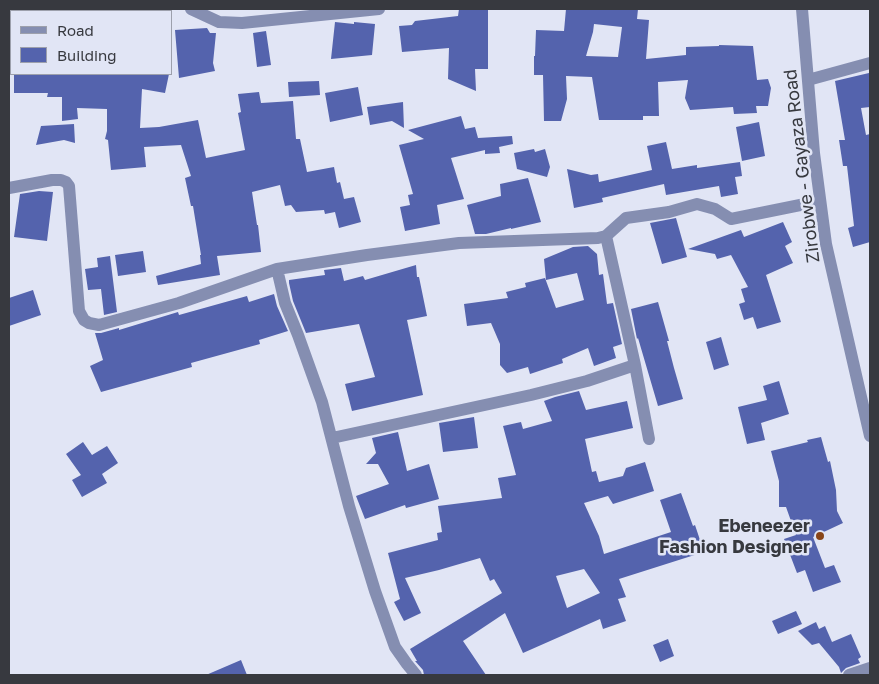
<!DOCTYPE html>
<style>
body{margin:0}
#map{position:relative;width:879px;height:684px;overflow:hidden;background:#e1e5f5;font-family:"Golos Text",sans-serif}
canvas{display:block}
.frame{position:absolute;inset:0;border:10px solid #37393f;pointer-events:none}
.legend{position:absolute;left:10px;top:10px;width:162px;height:65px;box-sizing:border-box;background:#e1e5f5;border:1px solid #9da0ac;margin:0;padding:6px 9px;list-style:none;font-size:15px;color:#37393f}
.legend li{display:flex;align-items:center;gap:10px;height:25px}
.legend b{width:25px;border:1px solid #9da0ac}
</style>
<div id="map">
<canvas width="879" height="684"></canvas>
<div class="frame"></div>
<ul class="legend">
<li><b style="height:6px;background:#858eb1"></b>Road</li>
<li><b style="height:14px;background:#5463ad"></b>Building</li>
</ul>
</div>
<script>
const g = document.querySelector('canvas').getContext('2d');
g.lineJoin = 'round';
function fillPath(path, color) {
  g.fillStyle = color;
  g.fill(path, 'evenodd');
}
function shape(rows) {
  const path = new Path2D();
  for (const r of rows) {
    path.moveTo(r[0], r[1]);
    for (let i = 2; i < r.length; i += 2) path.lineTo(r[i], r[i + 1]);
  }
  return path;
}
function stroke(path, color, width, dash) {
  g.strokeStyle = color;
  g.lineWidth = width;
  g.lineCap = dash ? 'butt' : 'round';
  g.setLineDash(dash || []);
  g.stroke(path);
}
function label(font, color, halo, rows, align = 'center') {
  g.font = font + ' "Golos Text",sans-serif';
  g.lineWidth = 5;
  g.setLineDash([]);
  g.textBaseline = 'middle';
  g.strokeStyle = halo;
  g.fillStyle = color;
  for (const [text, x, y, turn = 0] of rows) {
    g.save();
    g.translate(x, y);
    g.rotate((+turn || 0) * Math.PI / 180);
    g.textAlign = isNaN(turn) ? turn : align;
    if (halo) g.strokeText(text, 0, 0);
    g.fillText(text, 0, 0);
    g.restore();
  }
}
fillPath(shape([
 [459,9,488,9,488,69,475,69,476,91,448,79,449,48,402,52,399,26,412,25,415,21,458,16],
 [566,9,638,9,637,19,649,20,646,59,686,55,686,47,719,46,719,45,753,46,757,80,768,79,771,88,768,106,756,106,757,113,734,114,733,107,690,110,685,98,688,80,658,82,659,116,643,116,643,120,599,120,592,77,566,76,567,99,561,121,544,121,543,75,534,75,534,56,535,56,536,30,564,31],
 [594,24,622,27,618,57,586,56,593,32],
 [335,22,354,24,354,22,375,24,372,55,331,59],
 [207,28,210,33,216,33,213,63,215,71,179,78,175,30],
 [266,31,271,65,257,67,253,33],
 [869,73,870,82,870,107,861,108,866,135,870,134,870,242,853,247,848,228,854,226,847,166,843,166,839,140,845,140,835,81],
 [14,74,169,74,165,93,142,89,140,128,159,127,198,120,206,158,245,150,238,113,241,112,238,94,259,92,261,103,293,101,296,139,300,139,307,172,334,167,337,183,340,182,344,199,354,197,361,222,339,228,335,212,325,214,324,210,296,212,291,205,285,206,280,185,252,192,257,225,258,225,261,252,217,256,220,275,158,285,156,276,201,264,200,255,201,255,193,206,191,206,185,178,191,176,181,145,144,147,146,167,111,170,108,140,105,139,107,131,107,109,77,108,78,119,62,121,62,97,47,97,48,93,14,93],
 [319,81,320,95,289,97,288,82],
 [358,87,363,115,330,122,325,93],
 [403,102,404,128,392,121,370,125,367,107],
 [461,116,465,129,475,127,478,138,512,136,513,144,499,147,500,153,485,154,485,150,451,158,464,199,437,205,440,224,405,231,400,207,410,205,408,195,413,194,399,145,424,139,408,130],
 [759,122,765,156,742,161,736,127],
 [74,124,75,143,64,140,36,145,41,126],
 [666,142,672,169,697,165,697,168,740,162,742,176,735,177,738,194,721,197,719,186,666,195,664,184,602,198,603,202,574,208,567,169,591,175,598,174,599,182,652,170,647,146],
 [534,149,535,152,545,149,550,167,547,177,517,169,514,153],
 [528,178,541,222,511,229,511,228,486,234,475,234,467,205,501,196,500,184],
 [39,191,53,192,47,241,14,237,20,194],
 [676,218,687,257,662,264,650,223],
 [783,222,792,242,785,246,793,263,766,275,781,322,757,329,753,317,744,320,739,304,745,302,741,289,748,287,731,255,717,259,715,254,688,249,741,230,744,237],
 [588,246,597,254,599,275,603,274,607,304,613,303,622,344,613,347,616,358,594,366,588,348,562,359,563,363,530,374,528,367,507,373,500,365,500,344,491,323,467,326,464,304,508,298,506,292,526,287,525,283,545,278,556,308,584,300,577,273,546,280,544,259,573,247],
 [143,251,146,272,118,276,115,255],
 [110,256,117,312,104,315,101,289,88,290,85,269,98,267,97,258],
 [416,265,417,277,419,277,427,316,407,320,423,395,352,411,345,384,375,377,359,324,306,333,293,301,289,283,289,280,325,275,324,270,341,268,344,281,363,276,365,280],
 [33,290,41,315,9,326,9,298],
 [274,294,277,306,288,331,259,340,260,344,191,363,192,367,101,392,90,366,103,360,95,333,101,333,119,328,119,330,178,312,179,315,247,296,249,302],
 [658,302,669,341,667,341,674,368,683,399,658,406,638,338,637,339,631,309],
 [721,337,729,365,714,370,706,342],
 [779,381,789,414,761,423,765,440,747,444,738,407,767,400,763,386],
 [579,391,586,410,627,401,633,428,585,439,592,472,596,471,599,482,623,476,626,468,645,462,654,491,613,504,608,496,584,503,599,536,604,554,671,532,660,500,681,493,693,526,695,525,704,552,619,579,626,597,618,599,626,621,603,629,600,619,523,653,505,613,463,641,486,675,424,675,423,670,415,661,417,661,410,649,502,593,494,579,490,581,480,558,439,570,405,578,421,613,404,621,394,602,400,599,388,553,438,540,437,533,442,532,438,506,502,498,498,478,516,475,503,426,521,422,523,429,552,421,544,401,555,397],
 [584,569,600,593,567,608,556,576],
 [474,417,478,448,443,452,439,423],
 [398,432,407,471,429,464,439,499,406,508,405,505,365,519,356,496,389,484,378,464,366,464,376,453,372,438],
 [821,437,828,462,830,461,836,490,837,511,843,523,813,537,825,568,834,565,841,582,813,592,805,570,797,573,784,539,796,535,786,507,779,507,779,481,771,451,808,442,807,440],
 [83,442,92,455,107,446,118,463,102,474,107,483,82,497,72,480,81,475,66,454],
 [796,611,802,624,778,634,772,621],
 [816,622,819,629,825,626,832,642,851,634,861,657,858,659,860,663,846,668,841,673,839,667,819,643,812,645,798,631],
 [668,639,674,656,660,662,653,645],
 [241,660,247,675,206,675]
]), '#5463ad');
stroke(shape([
 [191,9,219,22,242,23,379,9],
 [802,9,814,153,826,244,870,436],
 [808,80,870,63],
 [9,188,52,180,61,180,66,182,69,186,79,311,84,320,89,323,99,325,179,303,277,269,367,255,459,243,598,238,606,236,626,218,669,212,697,204,715,209,731,219,820,201],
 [606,236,635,365,649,439],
 [277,269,285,303,298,335,322,402,349,506,375,591,395,647,407,664,416,675],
 [332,438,531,395,587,381,635,365],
 [849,675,870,668]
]), '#858eb1', 12);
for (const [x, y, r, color] of [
 [820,536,5,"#884518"]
]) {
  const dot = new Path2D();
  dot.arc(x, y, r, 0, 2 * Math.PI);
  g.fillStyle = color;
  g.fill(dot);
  stroke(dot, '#e1e5f5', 2);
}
label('18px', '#37393f', '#e1e5f5', [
 ["Zirobwe - Gayaza Road",802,166,-97]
]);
label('bold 18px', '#37393f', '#e1e5f5', [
 ["Ebeneezer",810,526],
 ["Fashion Designer",810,547]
], 'right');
</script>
